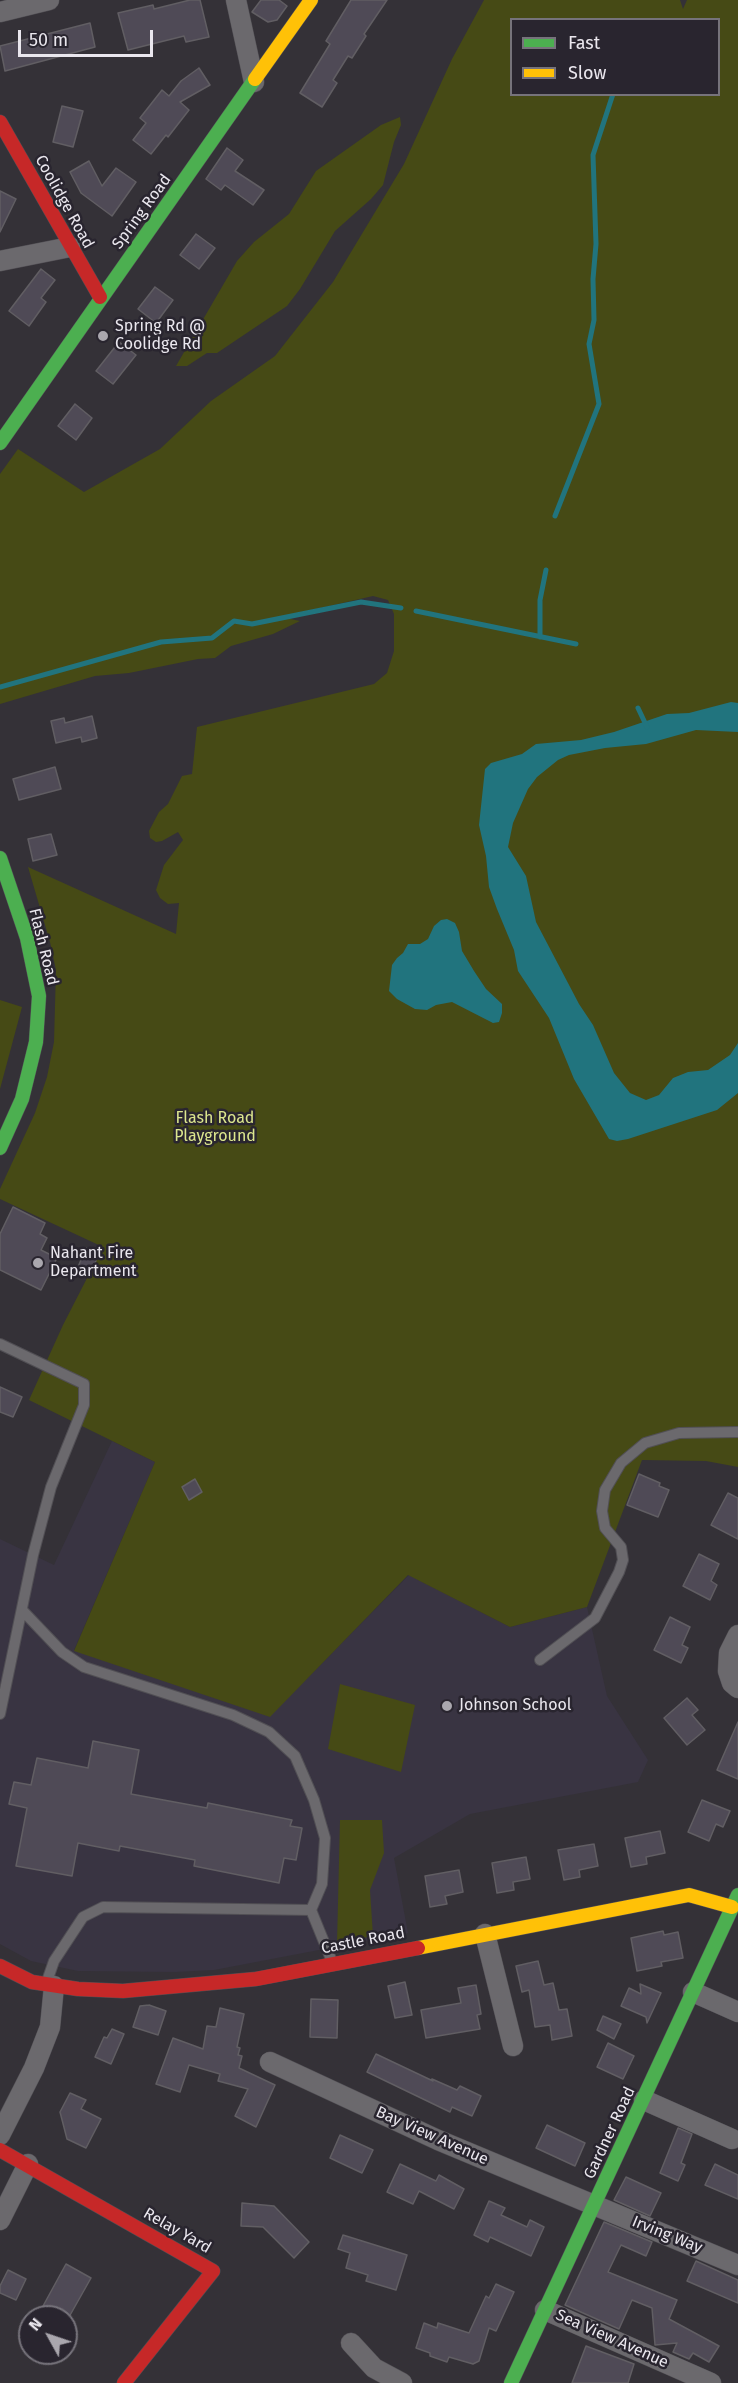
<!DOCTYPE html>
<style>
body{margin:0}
#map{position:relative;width:738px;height:2383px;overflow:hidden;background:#343137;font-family:"Fira Sans",sans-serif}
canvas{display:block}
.legend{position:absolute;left:510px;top:18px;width:210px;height:78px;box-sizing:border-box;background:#29252f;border:2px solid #76737b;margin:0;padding:8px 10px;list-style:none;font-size:18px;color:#eae7ee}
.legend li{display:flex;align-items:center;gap:12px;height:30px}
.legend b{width:30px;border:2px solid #76737b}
.north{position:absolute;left:18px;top:2305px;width:60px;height:60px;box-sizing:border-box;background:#29252f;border:2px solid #76737b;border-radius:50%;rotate:310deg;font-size:16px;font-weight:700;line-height:24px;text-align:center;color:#eae7ee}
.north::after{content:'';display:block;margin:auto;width:21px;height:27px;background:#aaa7ae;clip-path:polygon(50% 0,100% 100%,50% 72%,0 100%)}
.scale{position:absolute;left:18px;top:30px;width:135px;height:27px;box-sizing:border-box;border:3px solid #eae7ee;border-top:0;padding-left:8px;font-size:18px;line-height:21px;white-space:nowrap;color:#eae7ee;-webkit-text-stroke:4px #29252f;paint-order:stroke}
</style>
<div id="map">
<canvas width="738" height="2383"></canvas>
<ul class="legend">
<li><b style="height:8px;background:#4caf50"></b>Fast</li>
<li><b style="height:8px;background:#ffc107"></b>Slow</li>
</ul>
<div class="north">N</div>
<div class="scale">50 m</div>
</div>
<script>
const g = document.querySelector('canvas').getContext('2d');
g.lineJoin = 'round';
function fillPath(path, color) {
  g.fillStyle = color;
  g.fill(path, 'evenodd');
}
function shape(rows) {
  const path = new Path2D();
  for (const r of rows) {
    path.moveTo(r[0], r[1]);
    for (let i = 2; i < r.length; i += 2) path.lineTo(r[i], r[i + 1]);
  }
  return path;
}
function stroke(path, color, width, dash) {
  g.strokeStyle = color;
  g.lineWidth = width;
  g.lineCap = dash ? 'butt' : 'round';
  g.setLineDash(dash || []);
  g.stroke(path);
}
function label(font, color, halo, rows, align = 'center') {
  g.font = font + ' "Fira Sans",sans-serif';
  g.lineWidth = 5;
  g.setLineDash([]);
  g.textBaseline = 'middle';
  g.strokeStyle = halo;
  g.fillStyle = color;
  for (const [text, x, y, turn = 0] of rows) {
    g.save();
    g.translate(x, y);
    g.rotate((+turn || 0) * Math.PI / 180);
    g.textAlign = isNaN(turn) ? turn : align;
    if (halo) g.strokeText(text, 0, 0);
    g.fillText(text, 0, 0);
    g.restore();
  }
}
fillPath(shape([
 [112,1441,155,1462,74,1650,270,1716,409,1575,510,1627,587,1607,607,1696,648,1760,638,1782,470,1814,394,1858,408,1933,214,1970,175,1972,78,1971,31,1961,0,1944,0,1539,54,1565]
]), '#393442');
fillPath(shape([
 [484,0,680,0,683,9,687,0,738,0,738,1467,706,1461,642,1460,587,1607,510,1627,408,1575,270,1717,74,1651,155,1462,29,1400,63,1325,103,1247,0,1199,0,1189,35,1113,47,1077,54,1042,56,970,50,942,28,867,176,934,179,903,168,904,160,898,156,890,164,865,183,840,178,832,162,841,156,842,150,838,149,831,159,812,168,804,182,776,192,774,197,727,374,684,387,673,394,651,394,614,388,600,373,596,281,617,300,621,273,634,231,646,215,658,198,659,129,673,95,676,0,704,0,474,18,449,84,492,160,449,211,401,275,356,333,282,404,164,452,59],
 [512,20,718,20,718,94,512,94],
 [400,117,401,125,394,142,383,185,371,199,335,231,300,289,287,306,217,353,207,353,187,366,176,366,237,261,254,242,289,214,316,171,381,125],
 [0,1000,22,1007,0,1089],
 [340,1684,415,1705,401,1772,328,1749],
 [340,1820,382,1820,384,1853,370,1890,373,1936,337,1943]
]), '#464a15');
fillPath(shape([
 [731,702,738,703,738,732,696,730,646,744,605,748,569,755,558,760,537,777,528,789,513,823,508,847,526,876,536,922,579,1004,593,1025,614,1073,630,1093,646,1100,659,1095,673,1078,688,1072,708,1070,730,1055,738,1043,738,1093,717,1110,628,1139,617,1141,609,1139,574,1079,549,1018,518,971,514,950,497,909,489,887,486,856,479,825,485,769,491,763,522,754,536,744,581,740,614,732,667,714,689,713],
 [447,919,455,923,459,932,462,951,474,971,486,989,502,1004,502,1013,499,1022,493,1023,452,1002,436,1005,427,1010,415,1009,397,999,389,991,392,965,397,958,403,953,408,944,420,944,428,939,434,926,441,920]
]), '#21747e');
stroke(shape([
 [555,516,599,404,589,344,594,320,593,279,596,244,593,155,613,94],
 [416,611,576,644],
 [540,637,540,600,546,570],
 [0,687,161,642,212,638,234,621,252,624,361,602,401,608],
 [638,708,647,727]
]), '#21747e', 5);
const building = shape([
 [190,0,200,0,209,37,186,42,184,36,128,50,118,13,153,5,154,9,190,0],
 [261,0,279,0,287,6,277,20,268,22,252,12,261,0],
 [351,0,387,0,364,34,366,36,352,58,348,56,333,80,337,83,322,107,300,93,330,44,326,41,351,0],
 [90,23,95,47,5,71,0,46,90,23],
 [199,68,210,85,180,102,189,110,168,137,166,135,151,154,133,140,146,123,140,118,162,90,169,96,181,81,199,68],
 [62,106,83,111,73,147,53,142,62,106],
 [227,148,243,160,235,171,264,190,253,205,225,185,221,190,206,179,227,148],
 [89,161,102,186,116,168,136,182,112,216,81,193,70,172,89,161],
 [0,191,16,199,0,232,0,191],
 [196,234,215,248,199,269,180,255,196,234],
 [41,269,55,280,41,298,46,302,29,326,9,311,41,269],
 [155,287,173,300,156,323,138,309,155,287],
 [119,342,136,355,113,384,96,371,119,342],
 [75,404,92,418,76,440,58,426,75,404],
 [92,716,97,738,82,742,81,737,56,743,51,721,64,718,65,723,92,716],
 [55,767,61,789,19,800,13,779,55,767],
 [51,834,57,855,33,861,28,839,51,834],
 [13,1207,45,1223,40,1234,47,1238,41,1250,57,1258,41,1290,0,1270,0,1234,13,1207],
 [86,1248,99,1253,91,1273,78,1267,86,1248],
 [0,1387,22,1397,13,1417,0,1412,0,1387],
 [639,1474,660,1483,659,1486,669,1490,658,1517,627,1505,639,1474],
 [195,1479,202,1492,189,1500,182,1487,195,1479],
 [728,1493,738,1498,738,1539,711,1525,728,1493],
 [699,1554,719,1564,711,1581,717,1585,710,1600,683,1586,699,1554],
 [670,1617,690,1627,682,1645,688,1648,681,1663,654,1650,670,1617],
 [687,1698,698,1710,692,1715,705,1730,687,1745,664,1718,687,1698],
 [738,1722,738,1779,717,1770,738,1722],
 [93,1741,139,1750,131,1794,207,1808,208,1803,292,1820,290,1826,302,1828,296,1860,284,1858,279,1883,194,1866,195,1860,120,1846,119,1851,78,1843,72,1876,16,1866,27,1808,9,1804,14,1782,31,1785,37,1758,88,1768,93,1741],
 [702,1800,730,1811,723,1827,716,1824,709,1841,688,1832,702,1800],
 [660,1831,665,1853,646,1857,647,1864,631,1867,625,1838,660,1831],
 [594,1844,598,1866,579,1870,580,1877,564,1880,558,1850,594,1844],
 [526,1857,530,1879,513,1882,514,1890,497,1893,492,1863,526,1857],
 [459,1870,463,1892,445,1896,447,1904,430,1907,425,1876,459,1870],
 [663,1931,664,1935,678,1932,683,1958,661,1962,662,1966,637,1971,631,1938,663,1931],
 [538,1961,544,1985,553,1983,559,2010,567,2009,572,2036,552,2040,550,2025,535,2027,529,1990,522,1992,516,1966,538,1961],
 [405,1982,412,2015,395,2018,388,1986,405,1982],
 [640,1984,661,1993,647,2023,646,2017,621,2006,629,1988,641,1994,640,1984],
 [476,1985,481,2014,477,2015,480,2029,426,2038,421,2010,461,2003,458,1988,476,1985],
 [311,1999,338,2000,337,2038,310,2037,311,1999],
 [149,2005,166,2011,158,2035,133,2027,140,2006,149,2005],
 [220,2008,244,2014,237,2047,240,2048,238,2055,242,2056,239,2068,275,2085,256,2127,235,2116,248,2089,218,2081,220,2074,189,2065,180,2092,156,2084,173,2038,203,2049,207,2026,216,2027,220,2008],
 [603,2016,621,2024,614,2039,597,2030,603,2016],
 [112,2029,124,2034,111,2064,95,2057,104,2037,107,2038,112,2029],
 [608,2043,634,2056,623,2079,597,2067,608,2043],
 [376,2054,433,2081,432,2079,457,2090,460,2086,481,2096,472,2116,452,2107,450,2112,367,2072,376,2054],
 [70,2093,86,2100,81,2109,101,2119,86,2148,67,2139,60,2112,70,2093],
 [547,2125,585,2143,575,2166,536,2148,547,2125],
 [678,2128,692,2134,681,2163,685,2165,678,2181,660,2173,678,2128],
 [340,2135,373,2150,362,2173,330,2158,340,2135],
 [400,2164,436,2181,439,2175,464,2189,454,2209,419,2191,413,2204,387,2192,400,2164],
 [715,2164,738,2175,738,2199,705,2185,715,2164],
 [626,2177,661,2193,650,2216,614,2200,626,2177],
 [489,2201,505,2208,501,2215,527,2227,530,2220,544,2227,531,2256,490,2237,488,2242,474,2235,489,2201],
 [242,2203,274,2206,309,2242,294,2258,263,2227,241,2226,242,2203],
 [604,2222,652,2242,646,2256,621,2245,608,2272,677,2300,669,2319,719,2346,709,2362,693,2353,689,2359,673,2352,677,2343,655,2345,652,2308,632,2300,619,2329,565,2305,604,2222],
 [343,2235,407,2255,396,2290,366,2281,368,2275,346,2268,350,2253,338,2249,343,2235],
 [696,2261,738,2280,738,2303,687,2281,696,2261],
 [66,2264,91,2278,69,2317,37,2317,66,2264],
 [8,2270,26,2279,16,2300,0,2293,0,2286,8,2270],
 [496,2284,514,2292,496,2331,489,2328,479,2361,473,2364,449,2357,447,2362,430,2356,430,2353,416,2348,424,2323,437,2328,438,2323,469,2333,486,2296,489,2298,496,2284],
 [586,2346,634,2364,628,2383,572,2383,586,2346]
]);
fillPath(building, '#4f4a56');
stroke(building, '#615e63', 1.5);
const lane = shape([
 [0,1344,84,1384,84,1405,51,1487,33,1555,0,1714],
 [22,1610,62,1652,84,1667,233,1715,269,1732,295,1756,314,1800,325,1838,322,1884,311,1910],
 [540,1660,595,1618,619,1572,623,1560,621,1547,605,1528,602,1511,605,1490,621,1463,645,1443,679,1433,738,1432],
 [46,1984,54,1961,83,1917,103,1907,311,1910,333,1964]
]);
const street = shape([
 [236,0,254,82],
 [0,12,49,0],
 [0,261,70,247],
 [738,1635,729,1653,728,1671,732,1683,738,1688],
 [485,1934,513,2046],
 [693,1992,738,2012],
 [270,2062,438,2140,738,2265],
 [644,2100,732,2139],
 [0,2135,34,2068,50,2027,54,1986],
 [0,2220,28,2164],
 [545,2310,711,2383],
 [351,2343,374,2368,402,2383]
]);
const fast = shape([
 [0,443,255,79],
 [0,858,27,938,39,996,36,1042,22,1099,0,1148],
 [511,2383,738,1895]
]);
const slow = shape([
 [255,79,311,0],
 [418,1948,689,1895,732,1907]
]);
const jam = shape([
 [0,122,100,297],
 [0,1966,32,1982,78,1989,123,1991,256,1979,418,1948],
 [0,2150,213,2271,124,2383]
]);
stroke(lane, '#514f54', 12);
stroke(street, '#514f54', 21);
stroke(fast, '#514f54', 15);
stroke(slow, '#514f54', 15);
stroke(jam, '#514f54', 15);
stroke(lane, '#6b696d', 10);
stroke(street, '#6b696d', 20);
stroke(fast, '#4caf50', 14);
stroke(slow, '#ffc107', 14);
stroke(jam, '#c62828', 14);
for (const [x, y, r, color] of [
 [103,336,6,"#aaa7ae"],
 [38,1263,6,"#aaa7ae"],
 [447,1706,6,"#aaa7ae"]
]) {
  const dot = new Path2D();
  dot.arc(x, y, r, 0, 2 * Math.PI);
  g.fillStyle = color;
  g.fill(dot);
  stroke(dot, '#29252f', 2);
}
label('16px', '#eae7ee', '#29252f', [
 ["Coolidge Road",64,202,61],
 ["Spring Road",142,212,-54],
 ["Flash Road",43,947,76],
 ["Castle Road",363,1941,-11],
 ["Gardner Road",610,2133,-65],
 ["Bay View Avenue",432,2136,24],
 ["Relay Yard",177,2231,30],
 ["Irving Way",667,2235,22],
 ["Sea View Avenue",612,2339,24]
]);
label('16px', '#eae7ee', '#29252f', [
 ["Spring Rd @",115,327],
 ["Coolidge Rd",115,345],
 ["Nahant Fire",50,1254],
 ["Department",50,1272],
 ["Johnson School",459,1706]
], 'left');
label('16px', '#dce68d', '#29252f', [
 ["Flash Road",215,1119],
 ["Playground",215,1137]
]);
</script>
